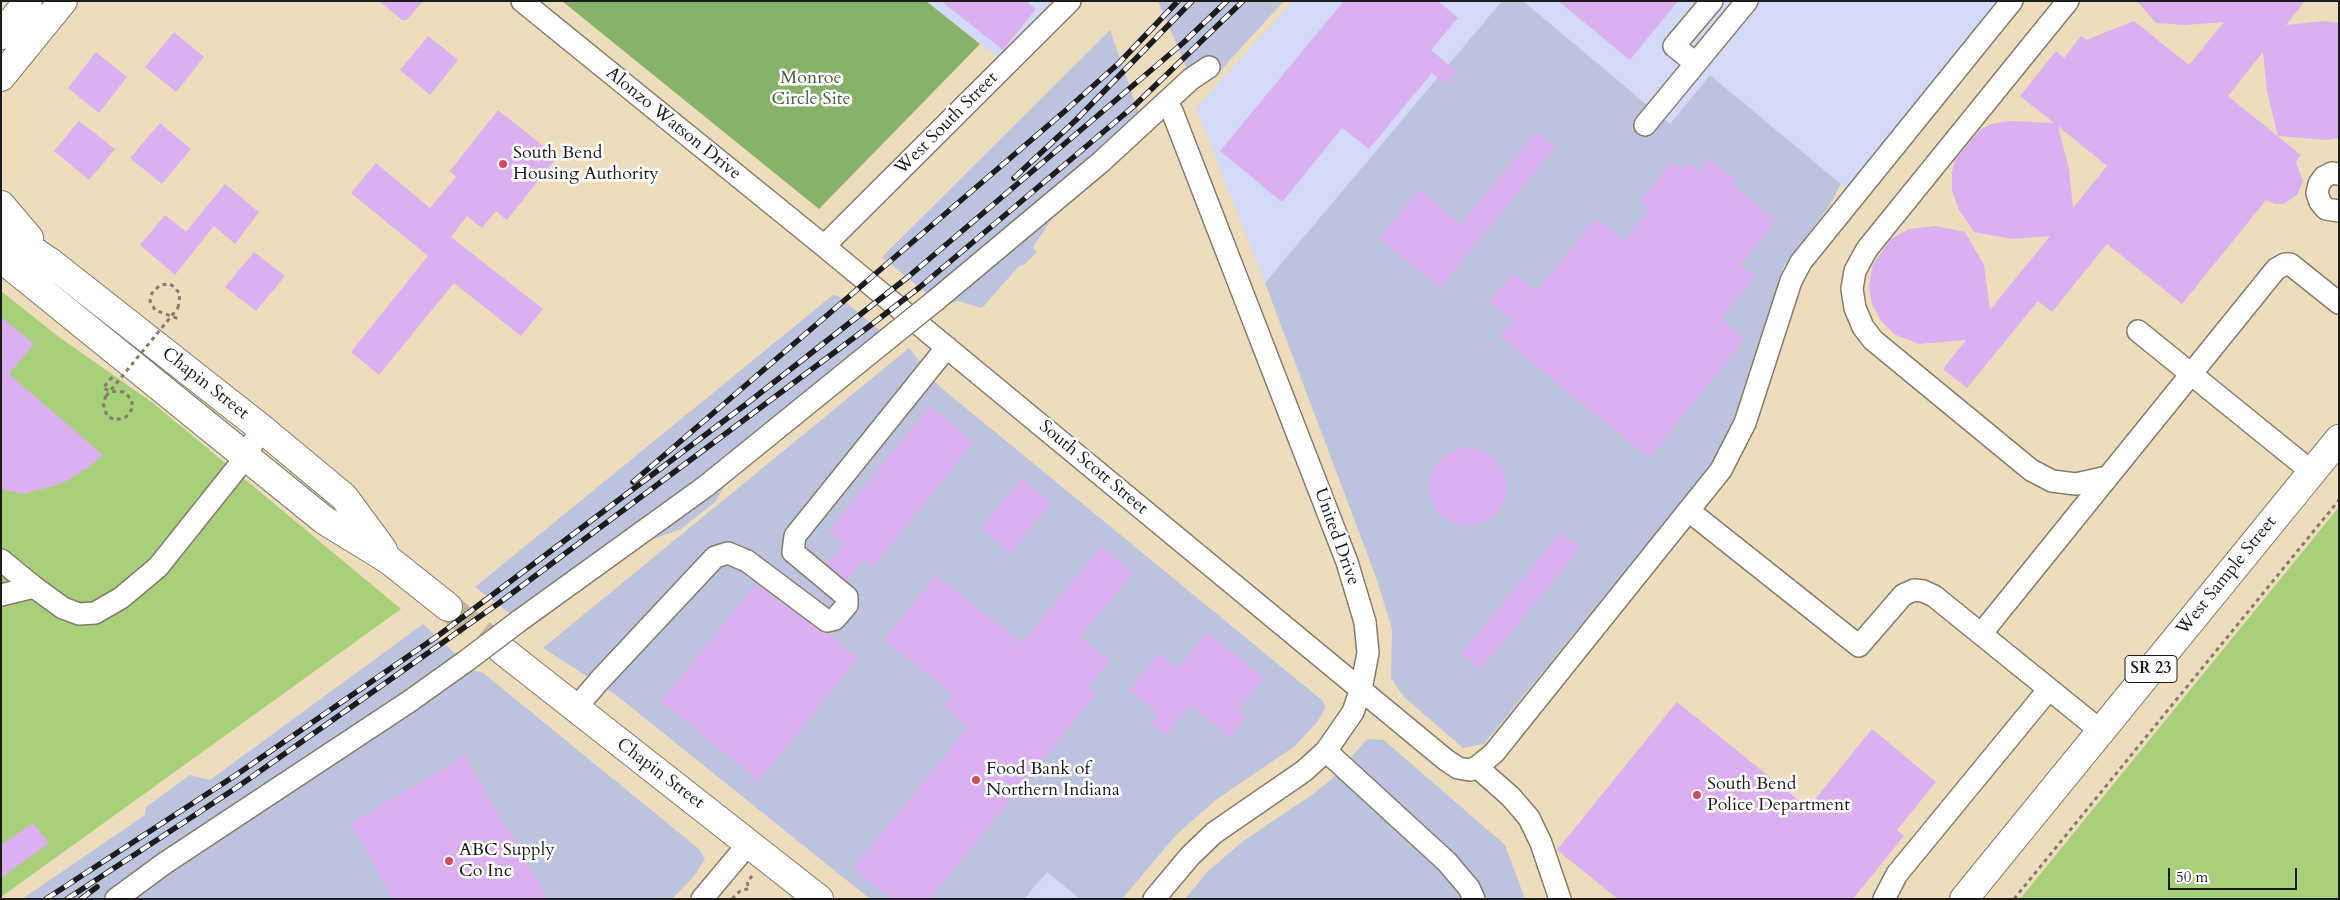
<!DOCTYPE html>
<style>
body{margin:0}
#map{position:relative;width:2340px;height:900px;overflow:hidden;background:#eeddbc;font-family:Cardo,serif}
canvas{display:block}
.frame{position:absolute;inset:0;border:2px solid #1c1c1c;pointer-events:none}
.scale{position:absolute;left:2168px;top:868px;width:129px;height:22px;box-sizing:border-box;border:2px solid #1c1c1c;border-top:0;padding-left:6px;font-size:15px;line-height:18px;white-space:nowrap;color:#1c1c1c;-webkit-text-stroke:4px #fff;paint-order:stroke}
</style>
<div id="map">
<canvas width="2340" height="900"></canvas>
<div class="frame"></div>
<div class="scale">50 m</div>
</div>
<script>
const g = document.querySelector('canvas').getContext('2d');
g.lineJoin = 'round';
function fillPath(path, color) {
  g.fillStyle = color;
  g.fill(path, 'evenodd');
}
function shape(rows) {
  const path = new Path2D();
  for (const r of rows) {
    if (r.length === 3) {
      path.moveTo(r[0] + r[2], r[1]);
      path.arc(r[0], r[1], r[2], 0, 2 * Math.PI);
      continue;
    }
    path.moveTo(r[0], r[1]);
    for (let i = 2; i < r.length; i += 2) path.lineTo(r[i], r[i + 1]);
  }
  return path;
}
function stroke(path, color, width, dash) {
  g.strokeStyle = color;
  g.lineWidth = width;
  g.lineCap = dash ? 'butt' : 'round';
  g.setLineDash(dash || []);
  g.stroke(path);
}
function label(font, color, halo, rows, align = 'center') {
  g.font = font + ' Cardo,serif';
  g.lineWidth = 5;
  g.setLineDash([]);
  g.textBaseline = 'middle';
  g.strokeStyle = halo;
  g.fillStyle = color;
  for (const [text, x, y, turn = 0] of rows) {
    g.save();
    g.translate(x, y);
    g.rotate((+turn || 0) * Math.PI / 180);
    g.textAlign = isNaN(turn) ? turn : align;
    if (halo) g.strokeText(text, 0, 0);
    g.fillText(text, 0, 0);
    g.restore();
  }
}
fillPath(shape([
 [926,1,1051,1,1040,16,997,57],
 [1293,1,1502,1,1265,283,1196,108],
 [1523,1,2023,1,1863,202,1710,75,1670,124],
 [1047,872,1080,899,1024,899]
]), '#d2d9f9');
fillPath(shape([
 [1158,1,1284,1,1219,72,1195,87],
 [1502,1,1523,1,1670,124,1710,75,1841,184,1829,206,1784,266,1733,421,1709,468,1484,744,1463,748,1404,697,1391,678,1392,629,1377,580,1265,283],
 [1110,30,1145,131,1051,220,1033,247,1037,252,1024,265,1019,266,982,308,958,301,941,305,882,257],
 [833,295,838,296,895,343,731,477,715,502,681,529,628,548,524,624,475,587],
 [909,348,939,386,1323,701,1325,708,1318,721,1295,746,1217,799,1177,834,1122,899,1080,899,1047,872,1024,899,870,899,616,695,543,648],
 [423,624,474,671,482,672,699,849,705,859,695,875,672,899,22,899,145,815,146,807,190,775,210,780],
 [1367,739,1384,740,1505,845,1525,899,1185,899,1207,872,1242,842,1313,794,1333,778]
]), '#bcc3de');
fillPath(shape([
 [1,291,59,337,153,403,401,609,1,897],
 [2339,507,2339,899,2020,899]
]), '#a8cf79');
fillPath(shape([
 [562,1,926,1,980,44,819,209]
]), '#86b269');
fillPath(shape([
 [379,1,423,1,407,20,402,20],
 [941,1,1025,1,1036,9,1003,50],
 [1344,1,1438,1,1458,18,1431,50,1457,72,1446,85,1432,73,1369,149,1342,128,1282,202,1220,151],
 [1558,1,1678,1,1630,60],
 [2137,1,2305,1,2286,25,2324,21,2339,23,2339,138,2326,140,2278,136,2267,91,2263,52,2228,96,2301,155,2296,162,2303,181,2297,195,2284,204,2275,204,2266,200,2182,304,2107,244,2052,312,2038,301,1967,388,1943,369,1966,340,1919,344,1894,334,1881,321,1872,304,1869,286,1873,264,1891,239,1909,229,1936,226,1965,232,1984,265,1990,310,2050,236,2012,239,1974,232,1958,208,1952,190,1952,172,1955,160,1980,130,1991,124,2010,121,2054,123,2020,96,2056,51,2064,58,2081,36,2086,40,2134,21,2189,65,2224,22,2185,25,2156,23],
 [2058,126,2107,166,2073,208,2069,169],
 [174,32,204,57,176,92,145,67],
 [428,36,458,60,430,95,400,70],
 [96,52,127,77,99,113,68,88],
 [498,110,557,157,507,220,496,211,482,228,467,216,451,237,543,309,521,336,454,283,379,375,351,352,428,256,351,193,376,163,430,208,456,177,450,171],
 [79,121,115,149,89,180,54,151],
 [160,123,191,149,162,184,130,158],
 [1536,132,1555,147,1440,288,1379,238,1419,189,1461,224],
 [1709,159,1736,180,1732,185,1776,220,1740,265,1755,276,1721,319,1745,339,1649,458,1499,336,1512,321,1489,302,1513,273,1536,291,1596,218,1624,240,1649,210,1639,202,1671,162,1681,170,1688,162,1699,171],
 [225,184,259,212,235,244,214,226,175,275,140,245,165,215,186,232],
 [254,252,285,276,256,311,225,287],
 [1,317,34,344,9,374,103,455,88,468,61,484,23,494,1,489],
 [930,406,974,442,872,568,863,560,847,581,827,564,844,544,829,530],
 [1468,487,39],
 [1022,478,1051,503,1010,554,981,528],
 [1561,532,1580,548,1480,670,1461,654],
 [1101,546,1133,573,1080,637,1110,661,1088,687,1096,694,930,899,891,899,853,868,968,727,943,706,953,695,884,640,936,575,1022,643],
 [756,584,820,631,828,633,858,658,759,781,661,701],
 [1208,632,1264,678,1237,710,1246,717,1230,738,1191,705,1165,736,1150,724,1158,714,1129,690,1159,653,1178,668],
 [1677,702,1808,808,1872,729,1936,782,1897,830,1904,836,1853,899,1618,899,1557,850],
 [465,756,548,899,393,899,350,823],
 [33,823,49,843,1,878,1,845]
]), '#dbaff0');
stroke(shape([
 [448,607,502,650]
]), '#c4b69c', 28, [28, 14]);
const minor = shape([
 [522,1,824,246,1446,760,1458,768,1470,770,1477,767,1494,753,1721,470,1745,423,1791,281,1801,262,2012,1],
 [2068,1,1867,249,1855,271,1852,289,1855,308,1863,327,1873,340,2031,470,2052,481,2076,484,2107,477],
 [1695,63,1674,46,1712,1],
 [1645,125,1747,1],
 [2339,174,2332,173,2324,177,2319,184,2317,193,2320,202,2326,209,2339,211],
 [824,246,1070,1],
 [936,300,1101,162,1191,79,1209,67],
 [2138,331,2312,472],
 [1689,511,1859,646,1903,595,1914,590,1923,591,1934,596,2101,731],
 [1,560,34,587],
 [1,595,34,587,63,608,79,614,95,613,121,598,158,567,245,458,261,428],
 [519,621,706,486,890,337],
 [1981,634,2276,269,2285,264,2290,264,2339,303],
 [575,709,599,681,715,557,728,553,747,561,827,621,835,619,847,605,847,597,793,552,795,536,947,347],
 [1326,751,1447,862,1469,888,1474,899],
 [1477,767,1511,797,1529,818,1541,843,1560,899],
 [116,899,165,863,410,701,466,661],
 [702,899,749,843],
 [1154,899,1190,856,1214,833,1304,771,1326,751,1353,712,1361,689,1368,653,1365,622,1347,562,1172,111],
 [1884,899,1897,874,2049,689]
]);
const major = shape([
 [1,35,28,1],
 [1,77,63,1],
 [1,205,29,238],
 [1,229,50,262,261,428,344,497,383,550],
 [1,258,324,520,389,560,448,607],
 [502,650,819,899],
 [1964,899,2339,439]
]);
stroke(minor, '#857c6c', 24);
stroke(major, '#857c6c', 30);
stroke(shape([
 [178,308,180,294,174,287,170,284,160,285,152,293,150,301,155,310,179,319],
 [106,396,103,403,107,416,115,420,126,417,133,408,131,399,124,392,110,391,103,388,113,376],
 [732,899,741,890,749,889,747,882,753,875],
 [2014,899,2339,500]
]), '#857c6c', 3, [4, 4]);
stroke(minor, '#fff', 21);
stroke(major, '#fff', 28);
const rail = shape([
 [1014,178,1076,120,1192,1],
 [633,482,1065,111,1119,63,1178,1],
 [46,899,236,775,439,635,745,405,908,277,1183,43,1227,1],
 [67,899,236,788,499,603,871,325,920,287,1134,106,1243,1],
 [81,899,97,887]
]);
stroke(rail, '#1c1c1c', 5.5);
stroke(rail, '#fff', 4, [11]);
const minorBridge = shape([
 [890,337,936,300],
 [466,661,519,621]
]);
stroke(minorBridge, '#857c6c', 24, []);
stroke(shape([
 [106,396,178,308]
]), '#857c6c', 3, [4, 4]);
stroke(minorBridge, '#fff', 21);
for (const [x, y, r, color] of [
 [503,164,5,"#d1495b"],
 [976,780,5,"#d1495b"],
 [1697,795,5,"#d1495b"],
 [449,861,5,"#d1495b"]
]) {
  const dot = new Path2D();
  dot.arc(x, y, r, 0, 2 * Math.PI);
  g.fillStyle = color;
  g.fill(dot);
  stroke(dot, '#fff', 2);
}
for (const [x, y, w] of [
 [2151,669,52]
]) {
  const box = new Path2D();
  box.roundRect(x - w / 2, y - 13.5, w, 27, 4);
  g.fillStyle = '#fff';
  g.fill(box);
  stroke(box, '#1c1c1c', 1);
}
label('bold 16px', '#1c1c1c', null, [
 ["SR 23",2151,669]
]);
label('18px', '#4d5b3d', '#fff', [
 ["Monroe",811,79],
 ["Circle Site",811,100]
]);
label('18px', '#1c1c1c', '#fff', [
 ["Alonzo Watson Drive",673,124,39],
 ["West South Street",947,124,-45],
 ["Chapin Street",205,384,38],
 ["South Scott Street",1093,468,40],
 ["United Drive",1336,537,70],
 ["West Sample Street",2227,576,-51],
 ["Chapin Street",660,774,37]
]);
label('18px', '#1c1c1c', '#fff', [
 ["South Bend",513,154],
 ["Housing Authority",513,175],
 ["Food Bank of",986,770],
 ["Northern Indiana",986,791],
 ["South Bend",1707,785],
 ["Police Department",1707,806],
 ["ABC Supply",459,851],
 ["Co Inc",459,872]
], 'left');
</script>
